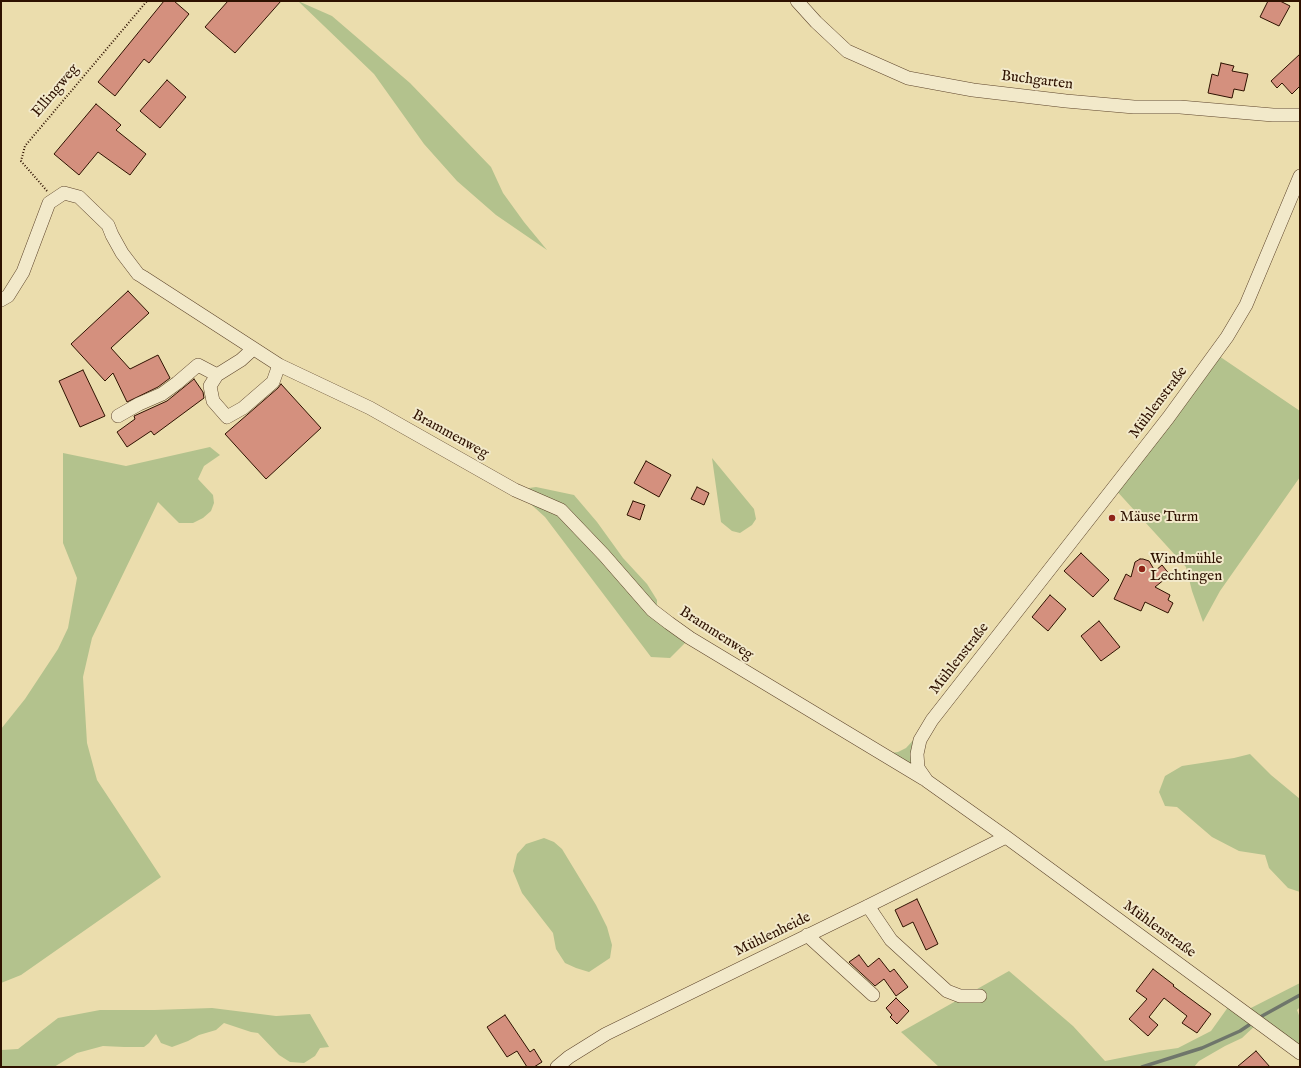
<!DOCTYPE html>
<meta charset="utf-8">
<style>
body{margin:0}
#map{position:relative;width:1301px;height:1068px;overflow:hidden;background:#ebddad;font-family:"IM FELL English",serif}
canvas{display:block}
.frame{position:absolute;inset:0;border:2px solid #2e1100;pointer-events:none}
</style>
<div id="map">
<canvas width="1301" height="1068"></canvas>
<div class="frame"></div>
</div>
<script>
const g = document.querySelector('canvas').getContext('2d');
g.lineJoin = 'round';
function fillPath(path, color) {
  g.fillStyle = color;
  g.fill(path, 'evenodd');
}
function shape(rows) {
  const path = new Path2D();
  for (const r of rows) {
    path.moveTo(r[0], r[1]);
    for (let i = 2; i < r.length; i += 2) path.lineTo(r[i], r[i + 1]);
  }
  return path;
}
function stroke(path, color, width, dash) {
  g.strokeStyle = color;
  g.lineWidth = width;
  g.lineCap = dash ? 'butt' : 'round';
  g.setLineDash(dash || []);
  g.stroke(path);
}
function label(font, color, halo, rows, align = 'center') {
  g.font = font + ' "IM FELL English",serif';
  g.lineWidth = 4;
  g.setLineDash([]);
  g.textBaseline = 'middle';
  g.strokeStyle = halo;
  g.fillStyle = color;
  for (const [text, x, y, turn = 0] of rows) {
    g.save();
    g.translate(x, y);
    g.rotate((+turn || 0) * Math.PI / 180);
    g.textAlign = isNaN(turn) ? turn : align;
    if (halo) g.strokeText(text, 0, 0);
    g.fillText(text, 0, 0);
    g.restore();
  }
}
fillPath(shape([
 [298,1,332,16,410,83,491,167,503,193,524,222,547,250,496,215,457,181,424,144,374,74],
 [1216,354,1300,411,1300,477,1220,591,1203,622,1192,591,1186,567,1114,488],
 [210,447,220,455,204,466,198,479,213,495,214,503,211,511,203,518,193,523,179,523,158,502,92,638,83,677,87,743,97,780,161,877,21,975,1,983,1,729,25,699,58,649,68,628,77,578,63,543,63,453,126,466],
 [712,458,754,509,756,519,752,525,740,533,732,531,721,522],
 [536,487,574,495,597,522,623,558,647,584,657,600,657,614,690,638,670,658,651,657,545,517,515,490],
 [932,720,918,768,884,754,898,752,906,748],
 [1250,754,1271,775,1300,799,1300,892,1288,888,1269,868,1265,855,1239,851,1212,837,1177,807,1165,806,1159,792,1165,776,1182,766,1234,758],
 [544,838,554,842,562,849,596,905,607,927,612,945,610,958,589,972,576,968,565,963,556,949,553,933,522,893,513,871,517,854,526,844],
 [1009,971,1073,1026,1105,1061,1150,1052,1178,1048,1211,1031,1231,1003,1243,1012,1300,983,1300,1007,1297,1010,1300,1018,1300,1053,1258,1023,1242,1038,1225,1046,1199,1061,1194,1067,939,1067,901,1032],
 [212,1008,276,1016,310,1014,329,1047,320,1048,315,1056,304,1063,290,1062,279,1055,258,1033,251,1032,224,1023,216,1030,199,1035,188,1041,172,1047,161,1043,156,1034,149,1043,144,1047,124,1047,103,1046,77,1053,54,1067,1,1067,1,1050,18,1049,58,1018,100,1010,155,1010]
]), '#b3c28d');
stroke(shape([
 [1262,1016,1300,995],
 [1142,1067,1202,1048,1240,1031,1249,1025]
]), '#6f766b', 3.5);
const building = shape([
 [164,1,174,1,189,14,149,63,144,59,115,96,98,82,164,1],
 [228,1,281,1,235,53,205,27,228,1],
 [1268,1,1280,1,1290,6,1279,26,1260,17,1268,1],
 [1300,54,1300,86,1292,94,1282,83,1277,88,1271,81,1300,54],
 [1221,63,1234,66,1232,71,1248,74,1244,91,1234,89,1232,98,1208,93,1212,74,1218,76,1221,63],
 [167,80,186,97,160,128,140,111,167,80],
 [96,104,121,125,116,130,146,154,130,175,98,152,79,175,54,154,96,104],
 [128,291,149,313,111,348,130,369,158,355,170,378,158,387,127,402,113,373,105,381,71,344,128,291],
 [83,370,105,416,80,427,59,381,83,370],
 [194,379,203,392,204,398,154,435,151,431,127,447,117,432,135,419,134,416,167,401,194,379],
 [281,384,321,428,266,479,225,434,278,388,281,384],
 [646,461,671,475,659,497,634,483,646,461],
 [697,487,709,493,704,505,691,499,697,487],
 [633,501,645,505,640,520,627,515,633,501],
 [1081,553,1109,580,1093,597,1064,571,1081,553],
 [1140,559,1143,559,1149,561,1155,571,1162,565,1170,575,1155,587,1170,595,1168,600,1173,603,1168,613,1145,602,1141,611,1114,599,1126,574,1131,577,1135,562,1140,559],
 [1050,595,1066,609,1048,631,1032,617,1050,595],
 [1099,621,1120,647,1101,661,1081,636,1099,621],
 [917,899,938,944,926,950,913,922,903,927,895,910,917,899],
 [859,955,868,967,879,958,890,972,894,969,908,987,896,996,884,979,875,986,849,962,859,955],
 [1153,969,1174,985,1173,986,1211,1014,1197,1033,1182,1023,1187,1016,1164,998,1149,1017,1158,1025,1148,1036,1129,1019,1147,999,1136,991,1153,969],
 [896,998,909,1011,897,1024,890,1017,892,1015,886,1008,896,998],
 [505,1015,530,1052,534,1049,542,1062,534,1067,527,1067,517,1051,507,1057,487,1027,505,1015],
 [1256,1051,1270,1067,1237,1067,1256,1051]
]);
fillPath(building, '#d4907e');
stroke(building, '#2e1100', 1);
const minor = shape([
 [797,1,816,22,847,51,908,78,973,90,1066,101,1134,107,1180,107,1273,115,1300,115],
 [1300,176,1246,305,1227,337,1168,418,932,720,920,740,917,754,918,768,927,781,1006,837,1300,1053],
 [1,300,8,296,23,272,49,203,64,193,79,197,108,225,112,235,122,253,138,274,143,277,279,365,370,408,515,490,561,510,604,555,652,610,669,623,690,638,924,779],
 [253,349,241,360,217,375,210,386,213,401,227,417,243,408,273,382,279,365],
 [118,416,139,404,162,394,177,383,198,365,217,375],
 [868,906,891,940,947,991,960,996,980,996],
 [807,935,873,995],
 [557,1067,569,1057,606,1034,868,906,1006,837]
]);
stroke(minor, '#5d442b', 14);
stroke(shape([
 [47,191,21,161,25,146,147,1]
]), '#2e1100', 2, [1, 2]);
stroke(minor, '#f2e9ca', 13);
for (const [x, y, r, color] of [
 [1112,518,4,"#8f2418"],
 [1142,569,4,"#8f2418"]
]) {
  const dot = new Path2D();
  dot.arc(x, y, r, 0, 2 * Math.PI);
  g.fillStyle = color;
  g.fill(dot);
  stroke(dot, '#f2e9ca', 1.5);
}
label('15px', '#2e1100', '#f2e9ca', [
 ["Buchgarten",1037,81,7],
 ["Ellingweg",56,91,-50],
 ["Mühlenstraße",1159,403,-53],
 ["Brammenweg",450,435,29],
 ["Brammenweg",716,634,33],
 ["Mühlenstraße",960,659,-52],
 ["Mühlenstraße",1159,930,36],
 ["Mühlenheide",773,935,-26]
]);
label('15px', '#2e1100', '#f2e9ca', [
 ["Mäuse Turm",1120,518],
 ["Windmühle",1150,560],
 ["Lechtingen",1150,577]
], 'left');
</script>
